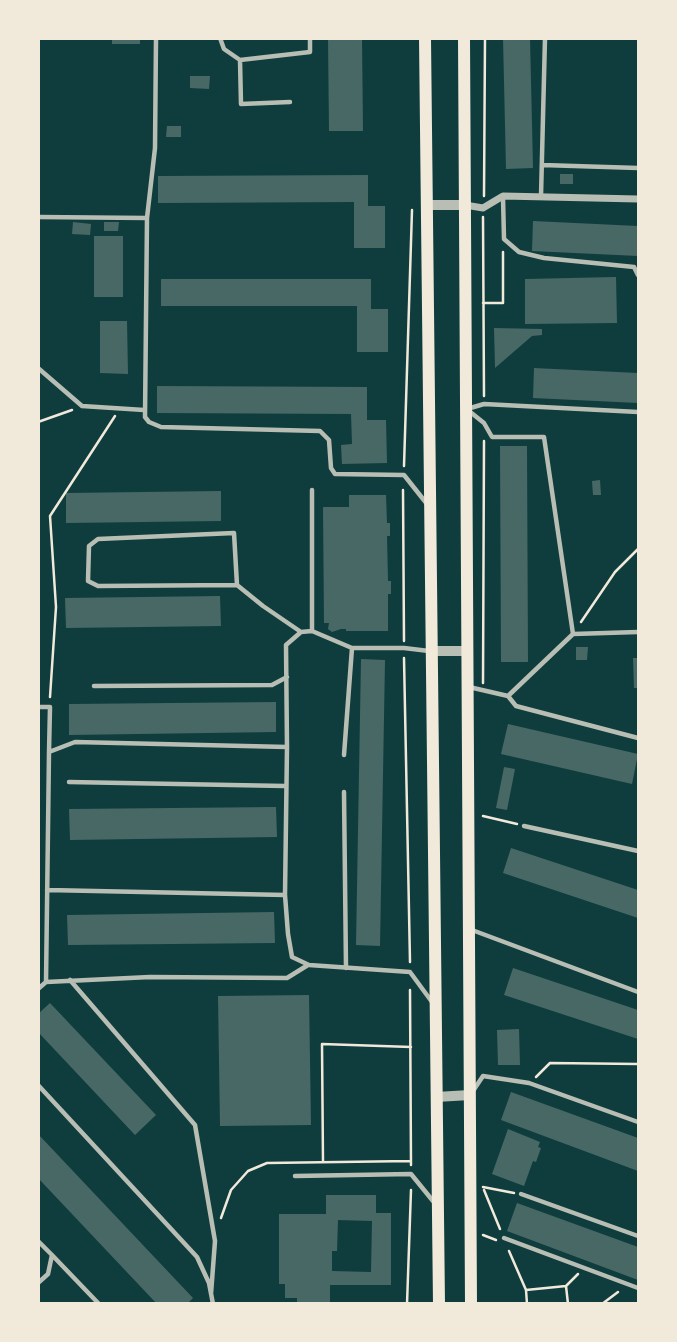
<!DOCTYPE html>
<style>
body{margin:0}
#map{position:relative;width:677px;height:1342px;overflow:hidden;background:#0f3d3e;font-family:"Alegreya Sans",sans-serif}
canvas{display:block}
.frame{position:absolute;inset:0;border:40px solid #f1e9da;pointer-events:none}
</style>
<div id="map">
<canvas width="677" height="1342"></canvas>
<div class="frame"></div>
</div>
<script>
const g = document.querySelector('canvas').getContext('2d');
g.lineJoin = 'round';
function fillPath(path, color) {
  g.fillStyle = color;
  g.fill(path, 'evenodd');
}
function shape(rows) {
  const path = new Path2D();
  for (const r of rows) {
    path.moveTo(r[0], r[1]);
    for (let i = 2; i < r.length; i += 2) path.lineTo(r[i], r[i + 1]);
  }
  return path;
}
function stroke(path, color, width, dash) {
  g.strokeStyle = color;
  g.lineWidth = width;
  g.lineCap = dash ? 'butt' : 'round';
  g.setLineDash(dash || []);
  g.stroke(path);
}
fillPath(shape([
 [112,38,140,38,140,44,112,44],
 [328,38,362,38,363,131,329,131],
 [503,38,530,38,533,168,506,169],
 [190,76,210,76,209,89,190,88],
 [167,126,181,126,181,137,166,137],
 [560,174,573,174,573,184,560,184],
 [368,175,368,206,385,206,385,248,354,248,354,202,158,203,158,176],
 [533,221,638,226,638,256,532,251],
 [73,222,91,224,90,235,72,234],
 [104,222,119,222,118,231,104,231],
 [94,236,123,236,123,297,94,297],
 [616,277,617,323,525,324,525,279],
 [161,279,371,279,371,309,388,309,388,352,357,352,357,306,161,306],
 [100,321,127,321,128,374,100,373],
 [494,328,542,329,542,335,532,336,495,368],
 [534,368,638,373,638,403,533,398],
 [157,386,367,387,367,420,386,420,387,463,342,464,341,445,352,444,351,414,157,413],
 [500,446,527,446,528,662,501,662],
 [600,480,601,495,593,495,592,481],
 [221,491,221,521,66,523,66,493],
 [349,495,386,495,387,523,390,523,390,536,387,536,388,581,391,581,391,594,388,594,388,631,346,631,346,629,341,629,332,632,328,629,329,623,324,623,323,507,349,507],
 [220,596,221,626,66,628,65,598],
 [576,647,588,647,587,660,576,660],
 [633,658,638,658,638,688,634,688],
 [361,659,385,660,380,946,356,945],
 [276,702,276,732,69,735,69,704],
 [508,724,638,754,632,784,501,754],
 [504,767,515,769,507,810,496,808],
 [276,807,277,837,70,840,69,809],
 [511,848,638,890,638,918,503,873],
 [274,912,275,943,68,945,67,915],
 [513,968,638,1010,638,1039,504,995],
 [309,995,311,1125,220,1126,218,996],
 [50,1003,156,1115,135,1135,38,1032,38,1014],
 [519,1029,520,1065,498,1065,497,1030],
 [511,1092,638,1138,638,1171,501,1120],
 [508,1129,540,1142,538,1147,541,1148,536,1162,533,1161,524,1186,492,1174],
 [38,1134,193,1298,187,1304,157,1304,38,1178],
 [326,1195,376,1195,376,1213,391,1213,391,1285,330,1285,330,1304,297,1304,297,1298,285,1298,285,1284,279,1284,279,1214,326,1214],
 [338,1220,372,1221,371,1272,332,1271,332,1251,337,1251],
 [517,1203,638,1247,638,1280,507,1231]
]), '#486865');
stroke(shape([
 [484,196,485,38],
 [483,217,484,396],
 [483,303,503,303,503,252],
 [38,422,72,410],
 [404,466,412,210],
 [403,490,404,641],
 [581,622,615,572,638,549],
 [404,658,410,962],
 [483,683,484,441],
 [50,697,56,607,50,516,115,416],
 [483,816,517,824],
 [410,990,411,1165],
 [536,1077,550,1063,638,1064],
 [323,1162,322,1044,411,1047],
 [483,1187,514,1193],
 [484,1190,500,1229],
 [221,1218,231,1190,248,1171,267,1163,411,1161],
 [483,1235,496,1240],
 [509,1251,526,1290],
 [566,1286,578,1274],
 [407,1304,411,1190],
 [527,1304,526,1290,566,1286,568,1304],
 [602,1304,618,1292]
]), '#f1e9da', 2.5);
stroke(shape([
 [156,38,155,148,147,218,145,417,149,422,161,427,320,431,329,440,331,468,335,474,404,475,427,504],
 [220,38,224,49,240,60,310,52,310,38],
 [240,60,241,104,290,102],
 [542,165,638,168],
 [541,196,545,38],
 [503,197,504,239,519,252,544,258,634,267,638,275],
 [38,217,147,218],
 [38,368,82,406,144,410],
 [467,409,484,404,638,412],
 [469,411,484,423,492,437,544,437,573,634],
 [237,585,234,533,98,539,89,546,88,581,98,586,237,585,263,606,301,632],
 [312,631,312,490],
 [94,686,272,685,287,677],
 [469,687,508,696,573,634,638,632],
 [508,696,516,706,638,738],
 [38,707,50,707,49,752],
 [287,747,285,895,288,934,292,957,309,965,410,972,432,1002],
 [344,755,352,648],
 [69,782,285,786],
 [344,792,346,968],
 [524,826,638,851],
 [47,890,285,895],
 [472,930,638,992],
 [70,980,195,1125,215,1241,211,1294],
 [46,982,150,977,287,978,308,965],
 [38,989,46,982,49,752,75,742,287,747,286,645,301,632,312,631,352,648,404,648,429,651],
 [38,1085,197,1257,209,1283,213,1304],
 [473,1091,483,1076,529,1083,638,1122],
 [295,1176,411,1174,433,1201],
 [521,1194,638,1236],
 [504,1238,638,1288],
 [38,1241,52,1255,48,1274,38,1283],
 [52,1255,99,1304]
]), '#b8beb3', 4.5);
stroke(shape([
 [465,205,483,208,503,196,638,199]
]), '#b8beb3', 7);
stroke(shape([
 [427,205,465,205],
 [432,651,468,651],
 [436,1097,470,1095]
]), '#b8beb3', 10);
stroke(shape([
 [425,38,439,1304],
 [464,38,471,1304]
]), '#f1e9da', 12);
</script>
